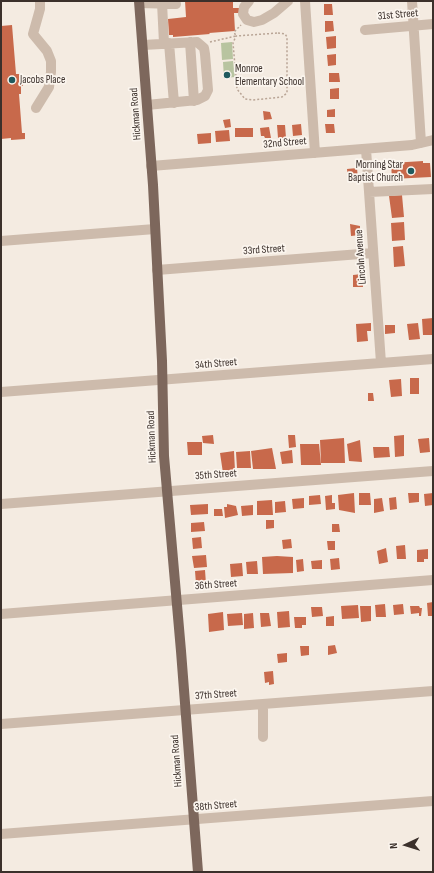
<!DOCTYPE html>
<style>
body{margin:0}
#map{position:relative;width:434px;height:873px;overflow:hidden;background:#f4ebe1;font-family:"Sofia Sans Condensed",sans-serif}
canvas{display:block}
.frame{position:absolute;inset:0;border:2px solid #3b302b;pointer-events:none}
.north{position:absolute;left:386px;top:825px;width:40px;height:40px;-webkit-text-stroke:3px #fbf5ee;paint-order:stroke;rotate:266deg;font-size:11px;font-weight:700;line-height:16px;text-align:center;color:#3b302b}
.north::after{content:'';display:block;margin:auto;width:14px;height:18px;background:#3b302b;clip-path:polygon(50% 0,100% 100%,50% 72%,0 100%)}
</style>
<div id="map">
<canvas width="434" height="873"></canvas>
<div class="frame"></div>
<div class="north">N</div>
</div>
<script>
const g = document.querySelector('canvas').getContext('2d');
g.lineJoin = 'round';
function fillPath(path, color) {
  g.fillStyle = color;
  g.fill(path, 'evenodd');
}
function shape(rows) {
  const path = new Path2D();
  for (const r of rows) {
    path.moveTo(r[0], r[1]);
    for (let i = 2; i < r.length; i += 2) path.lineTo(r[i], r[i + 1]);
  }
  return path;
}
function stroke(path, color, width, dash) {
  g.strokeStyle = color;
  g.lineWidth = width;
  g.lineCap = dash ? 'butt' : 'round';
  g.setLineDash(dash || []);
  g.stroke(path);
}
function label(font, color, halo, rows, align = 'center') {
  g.font = font + ' "Sofia Sans Condensed",sans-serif';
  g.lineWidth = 3.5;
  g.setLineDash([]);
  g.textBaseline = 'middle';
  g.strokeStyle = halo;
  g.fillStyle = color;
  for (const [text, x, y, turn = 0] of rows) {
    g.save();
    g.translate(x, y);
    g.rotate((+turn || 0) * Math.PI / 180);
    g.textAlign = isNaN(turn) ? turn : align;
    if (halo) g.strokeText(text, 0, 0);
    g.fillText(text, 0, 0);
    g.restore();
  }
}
fillPath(shape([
 [232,42,233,59,222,60,221,43],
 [233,61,235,77,224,78,223,62]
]), '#b8c4a0');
fillPath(shape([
 [185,1,233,1,233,8,241,8,241,13,234,13,235,31,209,33,210,34,173,37,173,35,169,35,168,19,186,17],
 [324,4,332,4,333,15,324,15],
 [325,21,333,21,334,31,325,32],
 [12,25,16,74,22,74,23,86,21,86,21,94,19,94,22,133,25,133,25,139,11,140,11,138,1,139,1,26],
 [336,36,336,48,327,49,326,37],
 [336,54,336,65,328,66,327,55],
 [329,73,339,73,340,82,329,82],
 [339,88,339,99,330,99,330,89],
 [335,109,335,117,327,117,327,110],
 [263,111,270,112,272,119,264,120],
 [230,119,231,127,225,128,223,120],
 [301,124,302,135,293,136,292,125],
 [325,124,334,124,335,133,326,133],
 [277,125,285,125,286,138,278,138],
 [269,127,271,138,265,138,264,136,261,136,260,128],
 [235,128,253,128,253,137,235,137],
 [229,130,230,141,216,142,215,131],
 [211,133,211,143,198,144,197,134],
 [423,161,423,163,430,163,431,177,392,179,391,163],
 [357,168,358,179,348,180,347,169],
 [402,195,404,217,392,218,389,196],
 [404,222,405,240,392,241,391,223],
 [350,224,360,226,360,235,351,236],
 [403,246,405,266,394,267,393,247],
 [362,274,363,287,353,287,353,275],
 [433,318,433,335,423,335,422,319],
 [371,323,371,331,367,331,368,341,357,342,356,324],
 [418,323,420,339,409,340,407,324],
 [385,325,395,325,395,333,385,334],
 [410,378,419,378,419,394,410,394],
 [401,379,402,396,391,397,389,380],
 [368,393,373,393,374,401,368,401],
 [213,435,214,444,203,443,202,436],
 [288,435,295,435,296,447,289,448],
 [404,435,404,456,395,457,394,436],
 [344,438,345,463,321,463,320,440],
 [429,438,430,452,420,453,418,439],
 [360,440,362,462,349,461,347,444],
 [187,442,202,442,202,455,188,455],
 [300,444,319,444,321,465,301,465],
 [373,447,389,447,390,457,374,458],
 [272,448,276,469,253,469,251,451],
 [292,450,293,463,282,464,280,452],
 [234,451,235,471,223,473,220,453],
 [250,451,251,468,237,468,236,452],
 [354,493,355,513,339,510,338,495],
 [359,493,370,493,371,505,359,505],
 [408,493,419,493,419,502,409,503],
 [433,493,433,505,425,506,424,494],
 [320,495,321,504,309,505,309,496],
 [332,495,332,503,335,503,335,509,326,510,325,496],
 [396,497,397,509,390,510,389,498],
 [304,498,304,508,293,509,292,499],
 [382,498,384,511,374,513,374,499],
 [272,500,273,515,257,515,257,501],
 [285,501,286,512,275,513,275,502],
 [208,504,208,514,191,515,190,505],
 [227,504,236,506,238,515,225,518,224,507,227,507],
 [253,505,253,515,242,516,241,506],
 [214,509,222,509,223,516,214,516],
 [266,520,274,520,274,528,266,529],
 [204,522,205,531,191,532,191,523],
 [332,524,339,524,340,532,332,532],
 [201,537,202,548,193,549,192,538],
 [291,539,292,548,283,549,282,540],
 [327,541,335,541,335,550,328,550],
 [405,545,406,559,397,559,396,546],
 [386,548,388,562,379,564,377,551],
 [428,549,428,559,424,559,424,562,417,562,417,550],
 [206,555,207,567,194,568,192,556],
 [277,556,293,557,293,573,263,574,262,557],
 [339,558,340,569,331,570,330,559],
 [303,559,304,571,297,572,296,560],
 [322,560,322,569,312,569,311,561],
 [257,561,258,574,247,574,246,562],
 [242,563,243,576,231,577,230,564],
 [205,570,206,584,196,584,195,571],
 [433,602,433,616,428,616,427,603],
 [385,604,386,617,376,617,375,605],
 [403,604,404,614,394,615,393,605],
 [358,605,359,618,342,619,341,606],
 [360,606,371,606,371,621,361,622],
 [410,606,419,606,420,608,422,608,421,616,419,616,419,613,411,614],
 [311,607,322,607,323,616,312,617],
 [289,611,290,627,278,628,277,612],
 [223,612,224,630,209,632,208,614],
 [242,613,243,625,228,626,227,614],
 [253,613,254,628,244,629,244,614],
 [260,613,269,613,271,626,261,627],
 [334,616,334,626,326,626,326,617],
 [294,617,306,617,306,625,302,625,302,628,295,628],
 [335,645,337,653,328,655,328,646],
 [300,646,309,646,309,655,301,656],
 [287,653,287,662,278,663,277,654],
 [273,671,274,684,269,685,269,682,265,683,264,672]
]), '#c8694b');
stroke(shape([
 [278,33,285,34,287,37,287,93,282,97,253,100,245,99,237,89,233,43,236,36,278,33],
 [210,42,236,36,234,32,241,25]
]), '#b9a596', 1.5, [2, 2]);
stroke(shape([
 [249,1,244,7,243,14,247,20,254,22,262,20,274,13,288,1],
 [305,1,315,153],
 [412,1,421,143],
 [140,3,176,4],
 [162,3,164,43],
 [365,30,433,24],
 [190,42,194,101],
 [169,43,174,103],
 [143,45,197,42,204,48,205,54,208,90,205,96,197,100,147,105],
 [36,108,49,87,51,72,51,61,47,51,33,34,40,9,40,1],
 [366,149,381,363],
 [151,166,412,145,433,140],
 [369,192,433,189],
 [1,241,155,229],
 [157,270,373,253],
 [1,392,433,359],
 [1,504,433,471],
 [1,614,433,580],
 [263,704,263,737],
 [1,724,433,691],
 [1,834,433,801]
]), '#cdbbac', 10);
stroke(shape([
 [139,1,153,185,162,361,164,456,181,651,198,872]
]), '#7d675c', 10);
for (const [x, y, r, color] of [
 [227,75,4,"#1f5a5e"],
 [12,80,4,"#1f5a5e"],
 [411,171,4,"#1f5a5e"]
]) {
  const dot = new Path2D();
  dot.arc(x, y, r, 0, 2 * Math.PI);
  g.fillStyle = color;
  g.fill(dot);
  stroke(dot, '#fbf5ee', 1.5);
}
label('11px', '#3b302b', '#fbf5ee', [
 ["31st Street",398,15,-5],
 ["Hickman Road",136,114,-94],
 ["32nd Street",285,143,-5],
 ["33rd Street",264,250,-4],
 ["Lincoln Avenue",361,257,-94],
 ["34th Street",216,364,-5],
 ["Hickman Road",152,437,-92],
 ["35th Street",216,475,-4],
 ["36th Street",216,585,-4],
 ["37th Street",216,695,-4],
 ["Hickman Road",177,761,-94],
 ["38th Street",216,806,-5]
]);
label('11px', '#3b302b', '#fbf5ee', [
 ["Monroe",235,69],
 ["Elementary School",235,82],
 ["Jacobs Place",20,80],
 ["Morning Star",403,165,"right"],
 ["Baptist Church",403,178,"right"]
], 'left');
</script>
